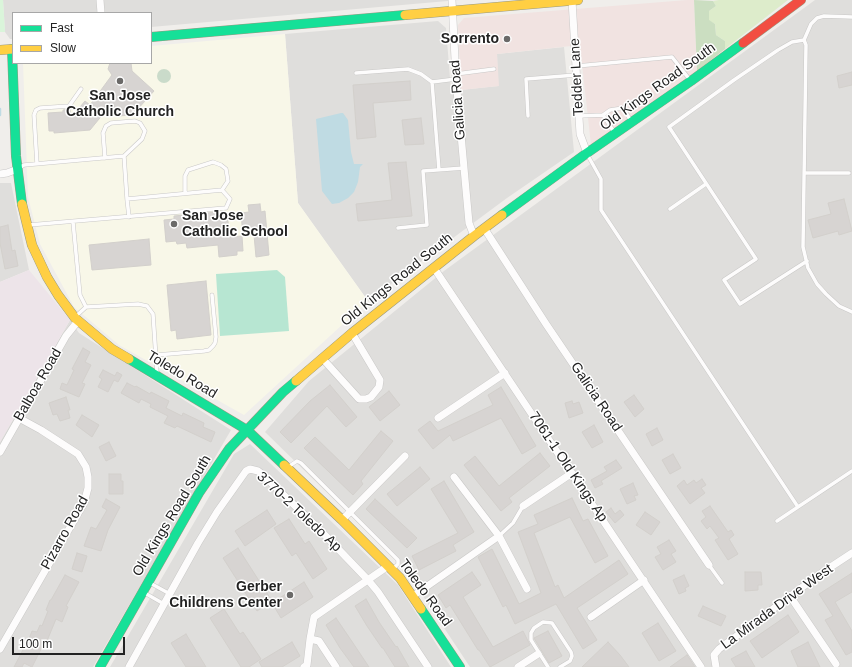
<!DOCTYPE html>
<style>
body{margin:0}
#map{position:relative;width:852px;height:667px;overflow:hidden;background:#f0eeeb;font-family:Arial,sans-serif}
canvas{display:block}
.legend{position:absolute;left:12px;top:12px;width:140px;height:52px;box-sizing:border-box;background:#fff;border:1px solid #a7a7a7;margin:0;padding:5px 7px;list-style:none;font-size:12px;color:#222}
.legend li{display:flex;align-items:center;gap:8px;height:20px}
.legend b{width:20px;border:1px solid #a7a7a7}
.scale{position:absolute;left:12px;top:637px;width:113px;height:18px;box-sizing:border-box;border:2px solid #222;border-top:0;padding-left:5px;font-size:12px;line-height:14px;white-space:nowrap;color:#222;-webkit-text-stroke:3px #fff;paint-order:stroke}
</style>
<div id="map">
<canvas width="852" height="667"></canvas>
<ul class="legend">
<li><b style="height:5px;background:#16e098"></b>Fast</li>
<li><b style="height:5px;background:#ffcf43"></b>Slow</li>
</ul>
<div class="scale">100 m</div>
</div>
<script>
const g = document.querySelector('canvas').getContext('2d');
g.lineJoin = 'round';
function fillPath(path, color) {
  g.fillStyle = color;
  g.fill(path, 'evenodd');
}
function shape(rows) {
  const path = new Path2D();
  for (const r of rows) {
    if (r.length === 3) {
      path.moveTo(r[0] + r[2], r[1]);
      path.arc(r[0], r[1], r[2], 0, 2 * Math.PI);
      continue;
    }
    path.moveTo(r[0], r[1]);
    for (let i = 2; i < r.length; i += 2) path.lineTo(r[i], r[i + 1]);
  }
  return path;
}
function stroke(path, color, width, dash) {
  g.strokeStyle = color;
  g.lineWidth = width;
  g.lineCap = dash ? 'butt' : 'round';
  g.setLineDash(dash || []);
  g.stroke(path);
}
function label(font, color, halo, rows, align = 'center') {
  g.font = font + ' Arial,sans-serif';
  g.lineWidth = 3;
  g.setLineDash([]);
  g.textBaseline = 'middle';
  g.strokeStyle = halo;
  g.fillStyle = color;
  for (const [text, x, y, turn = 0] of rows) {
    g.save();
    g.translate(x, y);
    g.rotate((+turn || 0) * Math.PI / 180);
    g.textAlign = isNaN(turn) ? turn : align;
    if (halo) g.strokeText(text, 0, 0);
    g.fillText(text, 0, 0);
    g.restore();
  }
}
fillPath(shape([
 [3,0,459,0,151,27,151,13,13,13,13,39,10,39,5,32],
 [815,0,852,0,852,667,470,667,405,569,265,432,309,381,444,271],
 [438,21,446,28,451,91,498,86,497,54,564,47,574,152,507,198,368,301,298,203,285,34],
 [0,183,11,183,29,270,0,282],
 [70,320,79,333,231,430,93,667,0,667,0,442],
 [250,444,398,585,451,667,110,667,234,454]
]), '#dfdedc');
fillPath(shape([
 [687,0,694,0,697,71,591,145,580,45,497,54,499,86,461,90,458,25,464,18]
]), '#f1e3e1');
fillPath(shape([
 [29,270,70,320,0,442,0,282]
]), '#ede4e9');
fillPath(shape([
 [285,34,298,203,368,301,244,415,119,345,74,307,40,244,28,197,23,63,151,63,151,46]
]), '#f8f7e8');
fillPath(shape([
 [719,0,788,0,725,49,725,41,716,35,715,24,709,21,709,11,716,6,713,1]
]), '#ddeccb');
fillPath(shape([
 [694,0,713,1,716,6,709,11,709,20,715,24,716,35,725,41,725,49,697,71]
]), '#cbdec1');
fillPath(shape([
 [164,76,7]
]), '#cadbca');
fillPath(shape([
 [0,0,3,0,5,32,0,32]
]), '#daf5da');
fillPath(shape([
 [277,270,285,277,289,331,220,336,216,274]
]), '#b7e6d2');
fillPath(shape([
 [341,113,343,113,348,120,351,152,354,164,363,164,360,167,358,182,354,192,348,198,339,203,332,204,322,191,316,119]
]), '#bfdbe3');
stroke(shape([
 [0,109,0,115]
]), '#bfdbe3', 2.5);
const building = shape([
 [110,63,131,63,132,71,154,91,136,111,129,115,119,116,108,108,90,130,54,133,54,131,49,131,48,113,63,112,63,110,70,109,71,118,85,101,90,105,112,75,108,69,110,63],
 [852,72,852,85,839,88,837,76,852,72],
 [410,81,411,100,373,103,376,137,357,139,353,85,410,81],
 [421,118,424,144,405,145,402,120,421,118],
 [406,162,412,216,358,221,356,204,392,200,388,163,406,162],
 [844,199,852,231,839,235,838,231,813,238,808,220,831,214,828,203,844,199],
 [260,204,261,212,265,211,269,255,256,257,254,235,243,236,241,213,249,212,248,205,260,204],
 [217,212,218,215,227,214,230,237,242,236,243,251,237,251,237,255,219,257,218,245,187,248,186,243,177,244,176,241,166,242,164,220,174,219,174,216,217,212],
 [8,225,12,251,15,250,18,266,5,269,0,243,0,227,8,225],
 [149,239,151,265,92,270,89,245,149,239],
 [206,281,211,335,177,339,176,330,171,331,167,285,206,281],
 [83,348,90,352,85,362,91,365,82,383,85,384,79,397,60,389,62,383,67,385,74,370,72,369,83,348],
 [103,370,115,376,117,372,122,375,118,382,114,380,108,392,98,387,102,379,99,377,103,370],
 [127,383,135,387,136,386,150,394,151,392,169,401,166,408,182,416,183,413,204,423,203,427,215,432,211,442,177,426,175,428,164,423,168,416,150,407,151,404,141,399,139,403,121,393,127,383],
 [330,385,357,417,346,427,327,406,291,443,280,432,310,401,330,385],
 [501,387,536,446,522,454,501,418,453,441,450,435,433,449,418,430,430,421,438,431,493,405,488,395,501,387],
 [389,391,400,405,380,421,369,407,389,391],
 [634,395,644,409,635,417,624,402,634,395],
 [66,397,70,410,68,410,70,418,60,421,57,414,53,415,49,403,66,397],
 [572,401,573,404,579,402,583,413,569,418,565,403,572,401],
 [82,415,99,425,92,437,76,425,82,415],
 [594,425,603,442,592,448,582,432,594,425],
 [657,428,663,440,652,446,646,434,657,428],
 [381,431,393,441,361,481,363,484,353,495,304,448,315,437,349,470,381,431],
 [109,442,116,456,106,461,99,447,109,442],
 [540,453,550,466,509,498,512,502,501,511,464,465,475,456,499,486,540,453],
 [673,454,681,468,670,474,662,460,673,454],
 [616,460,622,468,601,481,603,484,595,488,591,480,607,471,604,467,616,460],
 [420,467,430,479,397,506,387,494,420,467],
 [109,474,121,474,121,481,123,481,123,494,109,494,109,474],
 [702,479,706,485,701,488,705,493,690,504,677,486,684,480,687,485,694,480,696,483,702,479],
 [444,481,474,532,453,545,456,551,419,570,412,556,458,533,431,489,444,481],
 [633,483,638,495,634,496,636,500,627,504,620,489,633,483],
 [572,498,583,521,588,519,608,556,595,563,570,517,534,533,555,587,558,585,564,598,619,560,628,574,577,608,597,640,583,649,556,604,515,624,506,605,503,607,478,557,492,549,519,604,541,593,518,532,538,524,534,515,572,498],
 [106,499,120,507,108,530,101,551,84,546,91,527,96,529,107,510,102,507,106,499],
 [375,499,417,538,407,548,366,509,375,499],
 [710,506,728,532,731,530,734,535,729,539,738,554,728,560,715,540,719,538,710,526,707,529,701,521,706,517,702,511,710,506],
 [611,508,615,514,620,510,624,515,615,523,606,512,611,508],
 [267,510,276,524,245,546,235,531,267,510],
 [645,512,660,522,651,535,636,525,645,512],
 [289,519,305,544,309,541,327,569,313,579,296,553,292,556,274,528,289,519],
 [669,540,676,551,671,554,676,562,663,570,655,557,661,554,657,547,669,540],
 [238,548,272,601,257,611,223,558,238,548],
 [77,553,87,556,82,572,72,569,77,553],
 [472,572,481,585,463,597,493,647,523,631,530,645,490,667,479,650,478,650,450,605,446,608,438,595,472,572],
 [745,572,761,572,762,585,758,585,758,590,745,591,745,572],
 [852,573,852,592,835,602,852,631,852,652,846,655,825,620,833,616,819,594,852,573],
 [65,575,79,582,66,606,68,607,62,622,56,619,44,648,42,647,32,667,24,663,22,667,14,667,25,646,26,647,32,631,37,632,40,625,42,626,48,611,46,610,50,600,51,600,65,575],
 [684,575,689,586,685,588,686,591,679,594,673,580,684,575],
 [304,582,313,597,281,618,272,603,304,582],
 [366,599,379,622,396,647,397,646,409,667,395,667,383,648,382,648,367,626,355,606,366,599],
 [703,606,726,616,721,626,698,616,703,606],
 [224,609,240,634,243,632,261,659,249,667,241,667,210,618,224,609],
 [788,615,799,632,762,658,750,641,788,615],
 [336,618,353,643,369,667,354,667,340,648,326,625,336,618],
 [658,623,676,651,659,661,642,633,658,623],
 [548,631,562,656,549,663,534,638,548,631],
 [186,634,206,667,186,667,171,643,186,634],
 [292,642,300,656,282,667,262,667,259,662,292,642],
 [608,642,620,655,629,667,582,667,608,642],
 [808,642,820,667,798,667,791,651,808,642],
 [746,651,755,667,736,667,731,659,746,651],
 [687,655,695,667,670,667,687,655]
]);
fillPath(building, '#d7d4d2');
stroke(building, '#d3d0cc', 1);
const lane = shape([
 [852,17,824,16,817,18,811,24,804,40,806,45,803,247,808,268,817,284,826,294,839,306,852,312],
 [804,40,792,42,778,50,734,80,669,127,756,259,724,280,740,304,807,261],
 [577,66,672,57,690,80],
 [356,73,408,69,421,74,432,82],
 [456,74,494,69],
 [603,115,614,132],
 [528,116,526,79,576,75],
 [579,116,603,115,610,110,623,108,631,121],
 [587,154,601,179,601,210,798,507],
 [37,164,34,115,36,110,40,108,69,106,81,89],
 [19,168,24,165,124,156,142,139,145,131,140,123,135,121,111,123,106,126,103,133,105,158],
 [439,170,432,82,456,79],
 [804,173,849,173],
 [185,193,185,176,188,170,213,162,221,165,226,169,228,181,222,190],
 [127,199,129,217],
 [670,209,706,184],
 [73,222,80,295,86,307,75,317],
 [29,225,226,208,230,199,222,190,127,199,124,156],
 [398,228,427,225,423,171,464,168],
 [86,307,138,304,147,306,153,314,157,373],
 [157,355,204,351,209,350,213,346,215,343,216,337,212,295],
 [288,467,297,461,301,463,398,560,398,564,393,569],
 [777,521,852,471],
 [499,536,513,523,523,506],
 [709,565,722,583],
 [150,583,170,594],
 [143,592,164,604],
 [548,667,531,640,531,633,534,628,543,622,552,623,571,652,572,656,570,661,560,667]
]);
const street = shape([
 [100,0,101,13],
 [452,0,456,79,464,168,469,223,474,236],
 [572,0,580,134,587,153],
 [0,174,7,173,18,169],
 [484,228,546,324,709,565],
 [434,268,701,667],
 [322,358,359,399,366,399,371,397,379,387,380,380,352,333],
 [438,418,505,373],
 [0,452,66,336,78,321],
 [454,477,499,536,527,589],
 [523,506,572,473],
 [342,520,405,456],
 [413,596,499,536],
 [790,596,836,664],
 [591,617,644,580],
 [310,639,314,617,388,566],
 [0,649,84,503,88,488,88,477,86,467,78,454,41,430,19,418],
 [129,667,198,543,217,512,246,471,250,469,258,471,262,474,321,531,368,580,378,592,428,667],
 [304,667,307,665,310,639,319,641,336,667],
 [518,667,538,654],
 [716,667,714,655,719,649,820,574,852,553]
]);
const fast = shape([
 [151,37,405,15],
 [12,49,16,156,22,204],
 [502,215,587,153,691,81,743,43],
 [129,359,247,430,284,465],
 [421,609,460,667],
 [100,667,199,493,229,449,283,392,296,381]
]);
const slow = shape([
 [405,15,578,0],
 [0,50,13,49],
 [22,204,32,245,47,277,58,295,75,318,112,349,129,359],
 [296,381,352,333,474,236,502,215],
 [284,465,342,520,400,578,421,609]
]);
const jam = shape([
 [743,43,801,0]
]);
stroke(lane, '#c9c8c7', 4.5);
stroke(street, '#c9c8c7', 8);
stroke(fast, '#999a82', 10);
stroke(slow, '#999a82', 10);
stroke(jam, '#999a82', 10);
stroke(lane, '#fdfcfc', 3.5);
stroke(street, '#fdfcfc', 7);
stroke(fast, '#16e098', 9);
stroke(slow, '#ffcf43', 9);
stroke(jam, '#f24e42', 9);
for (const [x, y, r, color] of [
 [507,39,4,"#6a6968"],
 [120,81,4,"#6a6968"],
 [174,224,4,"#6a6968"],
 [290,595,4,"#6a6968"]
]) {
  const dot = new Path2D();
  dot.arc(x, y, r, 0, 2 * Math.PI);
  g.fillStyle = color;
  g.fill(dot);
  stroke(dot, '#fff', 1.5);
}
label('bold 14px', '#222', '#fff', [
 ["Sorrento",499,39],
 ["San Jose",120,96,"center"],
 ["Catholic Church",120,112,"center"],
 ["San Jose",182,216,"left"],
 ["Catholic School",182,232,"left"],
 ["Gerber",282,587],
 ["Childrens Center",282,603]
], 'right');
label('14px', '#222', '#fff', [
 ["Tedder Lane",577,77,-93],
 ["Old Kings Road South",658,87,-36],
 ["Galicia Road",458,100,-94],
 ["Old Kings Road South",397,280,-39],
 ["Toledo Road",182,375,31],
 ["Balboa Road",38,385,-60],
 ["Galicia Road",596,397,56],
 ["7061-1 Old Kings Ap",568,467,56],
 ["3770-2 Toledo Ap",299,512,43],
 ["Old Kings Road South",172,516,-59],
 ["Pizarro Road",65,533,-61],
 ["Toledo Road",425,593,54],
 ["La Mirada Drive West",777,607,-36]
]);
</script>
